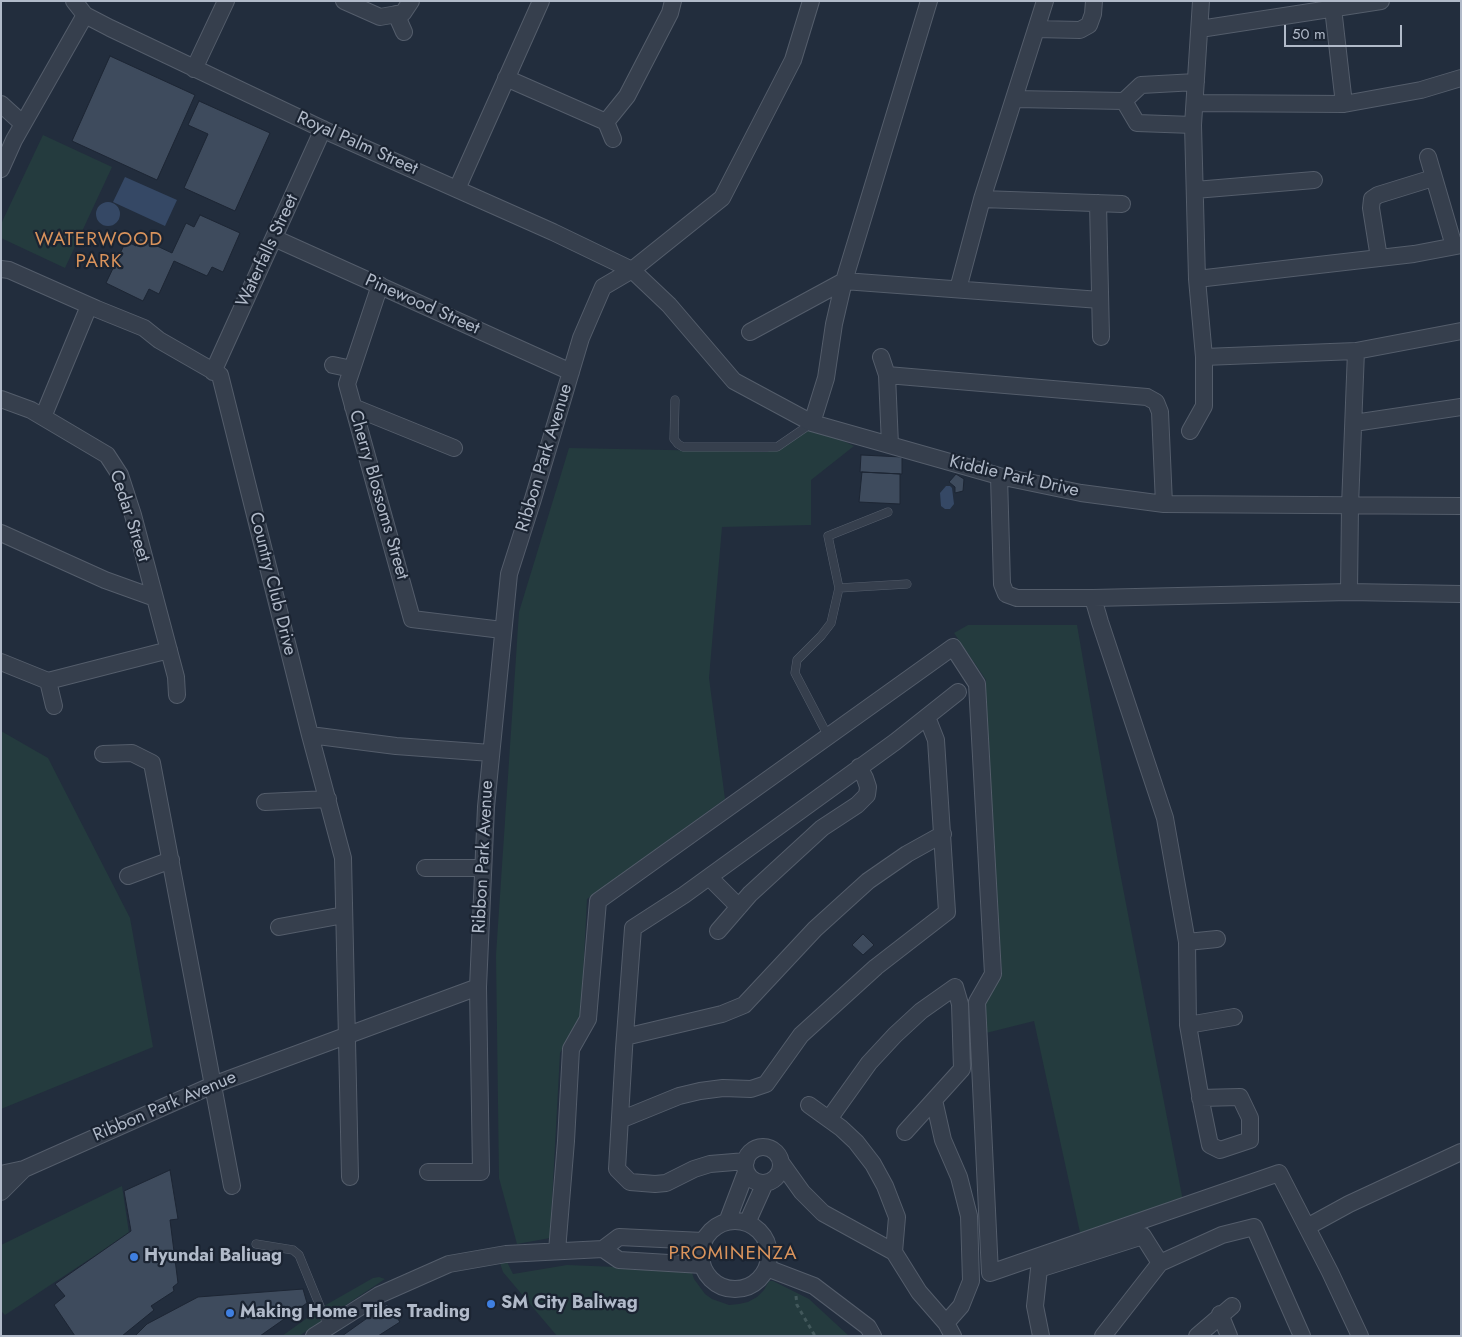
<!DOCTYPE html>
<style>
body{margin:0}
#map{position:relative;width:1462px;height:1337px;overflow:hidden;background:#222d3d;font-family:Jost,sans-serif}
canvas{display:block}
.frame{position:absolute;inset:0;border:2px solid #b1bac9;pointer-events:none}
.scale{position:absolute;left:1284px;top:25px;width:118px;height:22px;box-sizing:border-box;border:2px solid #b1bac9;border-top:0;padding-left:6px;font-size:15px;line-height:18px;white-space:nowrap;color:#b1bac9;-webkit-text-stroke:4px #1b2432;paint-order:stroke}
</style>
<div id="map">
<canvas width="1462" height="1337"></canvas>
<div class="frame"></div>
<div class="scale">50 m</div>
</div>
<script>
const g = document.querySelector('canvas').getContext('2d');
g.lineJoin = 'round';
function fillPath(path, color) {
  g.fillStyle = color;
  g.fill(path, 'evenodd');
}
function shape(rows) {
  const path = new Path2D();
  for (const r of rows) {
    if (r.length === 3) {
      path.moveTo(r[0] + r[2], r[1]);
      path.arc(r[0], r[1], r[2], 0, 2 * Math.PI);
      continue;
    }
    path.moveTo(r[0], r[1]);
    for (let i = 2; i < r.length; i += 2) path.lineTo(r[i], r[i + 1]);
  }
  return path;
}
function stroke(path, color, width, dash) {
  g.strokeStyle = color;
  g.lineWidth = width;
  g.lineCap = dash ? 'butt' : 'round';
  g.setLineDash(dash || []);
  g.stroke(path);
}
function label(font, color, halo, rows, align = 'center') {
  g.font = font + ' Jost,sans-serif';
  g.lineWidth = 4.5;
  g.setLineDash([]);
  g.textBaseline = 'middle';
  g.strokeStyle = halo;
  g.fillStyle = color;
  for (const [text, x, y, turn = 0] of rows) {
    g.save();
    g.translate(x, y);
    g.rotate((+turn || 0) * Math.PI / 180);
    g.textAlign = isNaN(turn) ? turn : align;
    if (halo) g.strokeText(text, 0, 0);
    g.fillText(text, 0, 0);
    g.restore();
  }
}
fillPath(shape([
 [43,135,112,167,65,268,1,238,1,224],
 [818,429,854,446,811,480,811,525,722,527,709,678,725,799,587,899,581,1017,560,1053,550,1238,517,1244,499,1178,496,955,519,612,569,448,767,452,788,442,802,432],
 [968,625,1077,625,1118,862,1183,1201,1081,1237,1034,1021,986,1033,984,1006,1002,974,984,729,986,680,954,633],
 [1,731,48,758,130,918,153,1047,1,1109],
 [122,1186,129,1233,5,1315,1,1311,1,1245],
 [507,1262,513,1274,567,1265,691,1270,694,1279,705,1294,712,1299,729,1305,739,1304,748,1302,757,1297,764,1290,769,1281,773,1281,809,1299,849,1336,557,1336,503,1272,500,1263],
 [379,1277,385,1279,299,1336,282,1336,324,1306,373,1278]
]), '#243b3e');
fillPath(shape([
 [125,177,177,200,165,226,113,202],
 [108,214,12],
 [946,486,950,486,952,488,954,504,950,509,945,509,941,506,940,493]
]), '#354865');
const building = shape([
 [110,56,195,95,157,180,72,141,110,56],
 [199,101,270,133,235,211,184,188,208,134,188,125,199,101],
 [200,215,240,233,223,272,212,267,207,276,174,261,159,294,149,289,143,301,106,283,126,241,136,246,140,238,172,253,186,223,194,227,200,215],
 [861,455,902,457,902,474,860,472,861,455],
 [862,472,900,474,900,504,859,502,862,472],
 [956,474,964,479,963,491,955,493,955,487,949,482,956,474],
 [863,934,874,945,863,955,852,945,863,934],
 [170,1170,178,1219,170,1220,178,1283,173,1287,174,1291,151,1306,154,1310,122,1336,75,1336,54,1305,65,1296,55,1284,131,1231,124,1191,170,1170],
 [303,1289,307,1303,260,1336,135,1336,147,1324,198,1297,303,1289],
 [387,1304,400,1322,378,1336,342,1336,387,1304]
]);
fillPath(building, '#3e4b5d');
stroke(building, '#1d2634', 1);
const service = shape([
 [675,400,674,439,678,444,683,447,777,447,812,423],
 [839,588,907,584],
 [828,736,795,673,797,660,821,636,831,623,839,588,828,536,888,512],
 [256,1244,293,1250,299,1255,328,1326]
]);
const minor = shape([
 [74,1,85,15,110,28,335,135,553,232,632,270,669,305,734,381,812,423,999,476,1081,493,1164,504,1461,506],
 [344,1,380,17,403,13,411,1],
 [1333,8,1344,104],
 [396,14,404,32],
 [1036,29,1080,30,1089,25,1093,14,1094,1],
 [1200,29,1381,1],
 [194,69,226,1],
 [506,78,606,122,627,96,670,13,673,1],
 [1015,99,1124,101,1141,85,1196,82],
 [1124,101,1137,123,1193,125],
 [1196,103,1344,104,1421,90,1461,78],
 [1,104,23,124],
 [606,122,613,139],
 [1428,157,1454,246],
 [1,169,14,140,85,15],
 [457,189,541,1],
 [1195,190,1314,180],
 [982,199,1122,204],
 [1098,203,1101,337],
 [274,238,571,372],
 [1379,258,1371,208,1372,199,1378,195,1433,178],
 [1,269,9,270,97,309,144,328,159,340,220,375,310,735,343,858,350,1177],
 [1197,279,1414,254,1461,245],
 [380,285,347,384,412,619,502,630],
 [958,289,982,199,1045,1],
 [750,332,844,281,929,1],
 [881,357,887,375,890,445],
 [1204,357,1356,351,1461,331],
 [333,365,352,369],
 [213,372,323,129],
 [887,375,1147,397,1156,402,1160,412,1164,504],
 [1,399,31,410,107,455,120,475,133,515,176,677,177,695],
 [353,407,454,448],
 [43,417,89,306],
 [812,423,826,378,834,324,844,281,1100,300],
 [1354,423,1461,407],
 [1190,431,1204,406,1204,357,1197,279,1193,125,1201,1],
 [999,476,1002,584,1006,594,1017,598,1093,598,1349,592,1461,594],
 [1,533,105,580,155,598],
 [1349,592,1350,506,1356,351],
 [1093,598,1100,622,1165,818,1187,942,1188,1025,1202,1106,1210,1145,1220,1150,1250,1140,1250,1118,1240,1097,1200,1098],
 [1,662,48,681,169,650],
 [48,681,54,706],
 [310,735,396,746,491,753],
 [103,754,132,753,152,763,232,1186],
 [265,802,328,799],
 [425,868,483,868],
 [128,876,171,860],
 [709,877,739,907],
 [279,927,344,915],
 [718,931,750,894,822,828,857,805,867,795,868,787,865,778,859,767],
 [1187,942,1217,939],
 [1188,1025,1234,1017],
 [625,1037,722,1014,744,1005,815,929,868,881,907,854,943,834],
 [934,1100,943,1140,959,1177,969,1216,971,1281,961,1306,946,1323],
 [809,1105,841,1128,856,1142,873,1164,885,1186,897,1217,894,1252],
 [829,1119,869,1063,895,1035,921,1011,955,987,960,1004,962,1069,905,1132],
 [620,1120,679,1096,700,1091,723,1088,751,1089,766,1084,801,1035,876,967,947,912,936,740,927,717],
 [763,1165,18],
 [746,1161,710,1164,694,1169,666,1183,655,1184,630,1182,617,1169,624,1049,633,928,684,895,895,742,958,692],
 [782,1164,802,1192,823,1213,894,1252,919,1292,946,1323,953,1336],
 [428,1172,481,1172,478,987,486,807,509,574,533,499,581,338,603,287,632,270,722,198,793,60,811,1],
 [1,1174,24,1169,213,1085,478,987],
 [1,1192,24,1169],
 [735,1255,34],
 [727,1222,746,1172],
 [747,1223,765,1183],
 [1307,1227,1349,1204,1461,1152],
 [603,1249,619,1260,702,1265],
 [557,1251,566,1141,571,1049,588,1019,598,901,953,647,977,684,993,974,977,1002,990,1273,1279,1173,1330,1272,1360,1336],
 [767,1268,814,1286,868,1327,873,1336],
 [1220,1314,1229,1336],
 [314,1336,379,1295,449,1264,506,1254,603,1249,619,1237,703,1241],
 [1041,1336,1035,1306,1039,1269,1143,1236,1160,1263],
 [1103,1336,1160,1263,1222,1235,1254,1227,1302,1336],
 [1197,1336,1232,1306]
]);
stroke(service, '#545d6b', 9);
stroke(minor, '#545d6b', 18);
stroke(shape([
 [796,1296,797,1305,815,1336]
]), '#42585b', 3, [4, 4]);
stroke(service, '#363f4d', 8);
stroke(minor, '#363f4d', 16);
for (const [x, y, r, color] of [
 [134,1257,5,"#3f7fe0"],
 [491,1304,5,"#3f7fe0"],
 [230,1313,5,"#3f7fe0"]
]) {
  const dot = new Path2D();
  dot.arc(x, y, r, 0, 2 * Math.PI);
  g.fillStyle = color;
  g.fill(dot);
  stroke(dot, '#1b2432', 2);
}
label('18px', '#b1bac9', '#1b2432', [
 ["Royal Palm Street",357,144,24],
 ["Waterfalls Street",268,251,-65],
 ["Pinewood Street",422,305,24],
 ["Ribbon Park Avenue",545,458,-73],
 ["Kiddie Park Drive",1014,477,13],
 ["Cherry Blossoms Street",378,495,74],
 ["Cedar Street",129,516,72],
 ["Country Club Drive",272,584,76],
 ["Ribbon Park Avenue",484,857,-87],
 ["Ribbon Park Avenue",165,1107,-23]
]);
label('bold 18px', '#b1bac9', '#1b2432', [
 ["Hyundai Baliuag",144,1257],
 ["SM City Baliwag",501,1304],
 ["Making Home Tiles Trading",240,1313]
], 'left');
g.letterSpacing = '1px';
label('19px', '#d9935c', '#1b2432', [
 ["WATERWOOD",99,240],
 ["PARK",99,262],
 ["PROMINENZA",733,1254]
]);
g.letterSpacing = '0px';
</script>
